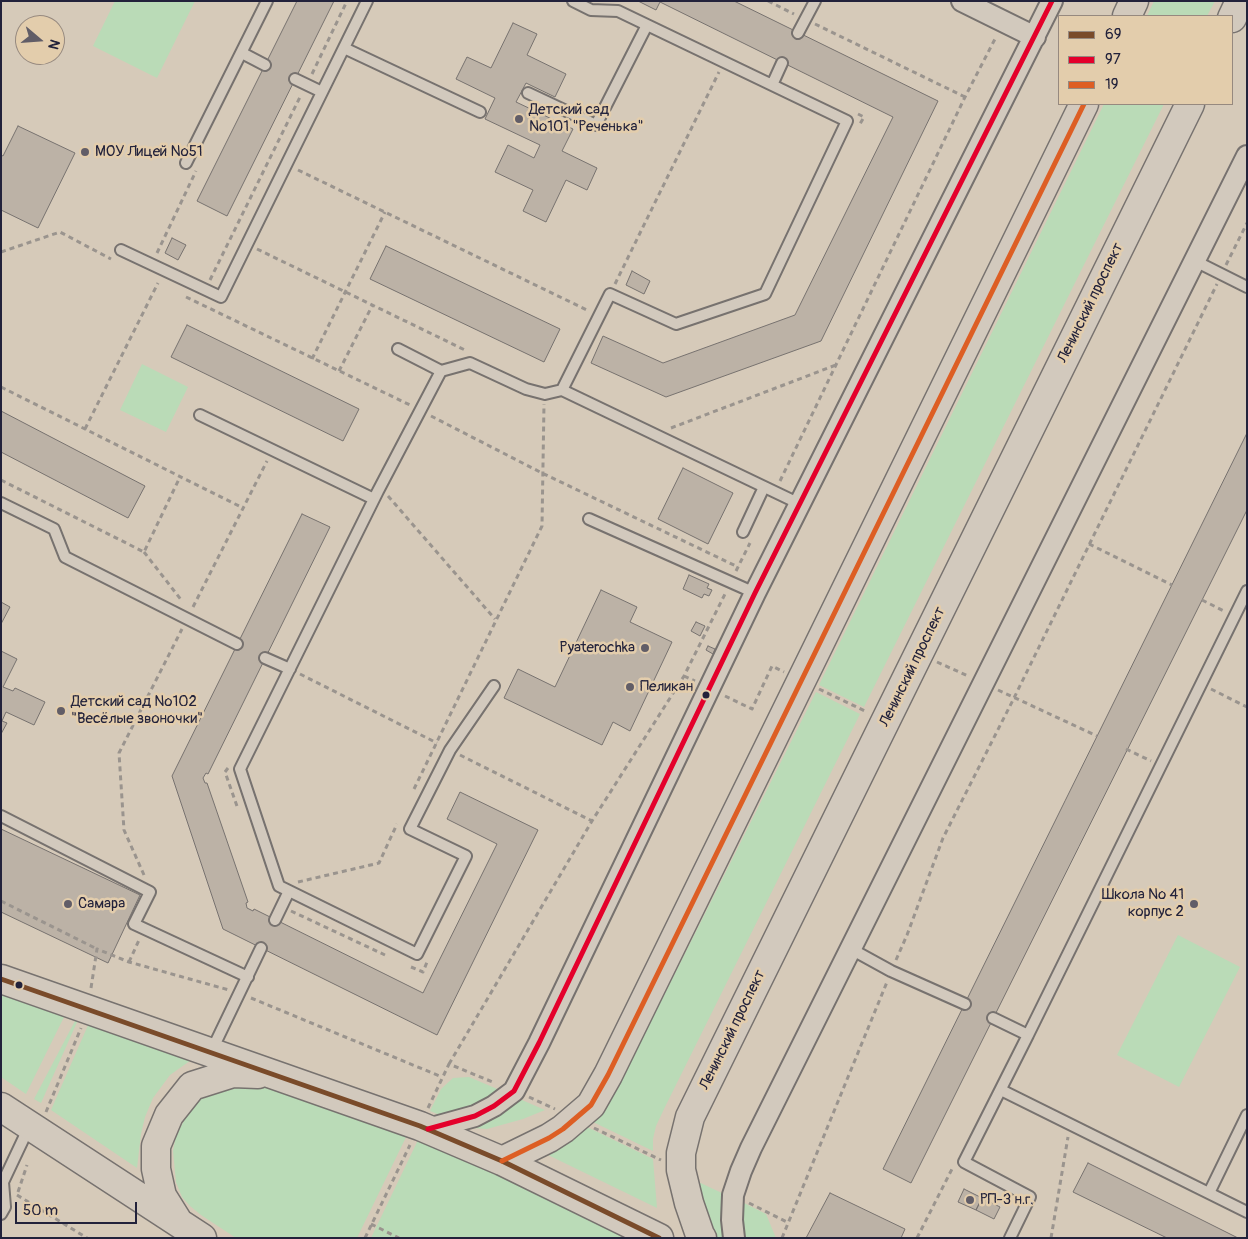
<!DOCTYPE html>
<meta charset="utf-8">
<style>
body{margin:0}
#map{position:relative;width:1248px;height:1239px;overflow:hidden;background:#d6cab9;font-family:Pangolin,sans-serif}
canvas{display:block}
.frame{position:absolute;inset:0;border:2px solid #22223b;pointer-events:none}
.legend{position:absolute;left:1058px;top:15px;width:175px;height:90px;box-sizing:border-box;background:#e3cdac;border:1px solid #96897f;margin:0;padding:6px 9px;list-style:none;font-size:15px;color:#22223b}
.legend li{display:flex;align-items:center;gap:10px;height:25px}
.legend b{width:25px;border:1px solid #96897f}
.north{position:absolute;left:15px;top:15px;width:50px;height:50px;box-sizing:border-box;background:#e3cdac;border:1px solid #96897f;border-radius:50%;rotate:108deg;font-size:14px;font-weight:700;line-height:20px;text-align:center;color:#22223b}
.north::after{content:'';display:block;margin:auto;width:18px;height:22px;background:#615d67;clip-path:polygon(50% 0,100% 100%,50% 72%,0 100%)}
.scale{position:absolute;left:15px;top:1202px;width:122px;height:22px;box-sizing:border-box;border:2px solid #22223b;border-top:0;padding-left:6px;font-size:15px;line-height:18px;white-space:nowrap;color:#22223b;-webkit-text-stroke:4px #e3cdac;paint-order:stroke}
</style>
<div id="map">
<canvas width="1248" height="1239"></canvas>
<div class="frame"></div>
<ul class="legend">
<li><b style="height:6px;background:#7a4b2a"></b>69</li>
<li><b style="height:6px;background:#e4002b"></b>97</li>
<li><b style="height:6px;background:#dd5e24"></b>19</li>
</ul>
<div class="north">N</div>
<div class="scale">50 m</div>
</div>
<script>
const g = document.querySelector('canvas').getContext('2d');
g.lineJoin = 'round';
function fillPath(path, color) {
  g.fillStyle = color;
  g.fill(path, 'evenodd');
}
function shape(rows) {
  const path = new Path2D();
  for (const r of rows) {
    path.moveTo(r[0], r[1]);
    for (let i = 2; i < r.length; i += 2) path.lineTo(r[i], r[i + 1]);
  }
  return path;
}
function stroke(path, color, width, dash) {
  g.strokeStyle = color;
  g.lineWidth = width;
  g.lineCap = dash ? 'butt' : 'round';
  g.setLineDash(dash || []);
  g.stroke(path);
}
function label(font, color, halo, rows, align = 'center') {
  g.font = font + ' Pangolin,sans-serif';
  g.lineWidth = 5;
  g.setLineDash([]);
  g.textBaseline = 'middle';
  g.strokeStyle = halo;
  g.fillStyle = color;
  for (const [text, x, y, turn = 0] of rows) {
    g.save();
    g.translate(x, y);
    g.rotate((+turn || 0) * Math.PI / 180);
    g.textAlign = isNaN(turn) ? turn : align;
    if (halo) g.strokeText(text, 0, 0);
    g.fillText(text, 0, 0);
    g.restore();
  }
}
fillPath(shape([
 [115,1,195,1,157,78,93,46],
 [1154,1,1215,1,1207,16,1147,16],
 [1104,104,1164,104,864,707,819,685],
 [142,364,188,387,166,432,120,410],
 [816,692,860,714,664,1109,656,1126,653,1139,653,1151,589,1120,610,1099,618,1087],
 [1178,935,1240,967,1179,1087,1117,1055],
 [1,993,65,1015,26,1094,1,1077],
 [76,1019,78,1020,41,1103,34,1099],
 [89,1023,194,1058,170,1075,153,1098,145,1117,141,1134,137,1168,51,1110],
 [469,1077,502,1091,489,1103,445,1117,430,1111,441,1089,453,1078],
 [264,1082,408,1133,357,1238,236,1238,201,1215,190,1206,182,1197,176,1182,173,1151,176,1136,190,1109,202,1097,215,1088],
 [515,1097,545,1110,523,1119,487,1129,473,1128,463,1125],
 [583,1125,653,1159,657,1208,546,1154],
 [419,1138,537,1190,630,1238,371,1238],
 [690,1178,724,1194,729,1238,715,1238],
 [740,1201,766,1214,776,1238,740,1238]
]), '#badbb7');
const building = shape([
 [297,1,334,1,227,216,197,201,297,1],
 [638,1,734,1,938,101,821,341,666,397,591,363,603,336,663,363,795,315,893,117,660,2,656,10,638,1],
 [513,23,537,34,527,55,566,74,555,97,526,83,516,102,573,129,562,151,597,168,587,190,566,180,546,222,523,211,533,190,495,172,508,145,534,158,540,145,485,119,495,98,456,79,467,57,491,68,513,23],
 [18,126,75,153,38,228,1,210,1,155,3,156,18,126],
 [172,238,186,245,178,260,165,253,172,238],
 [386,246,560,329,544,362,370,279,386,246],
 [632,271,650,281,644,294,626,285,632,271],
 [187,325,359,409,343,441,171,357,187,325],
 [1,411,145,486,128,518,1,452,1,411],
 [1247,433,1247,510,911,1183,883,1169,1247,433],
 [683,468,733,493,708,544,658,519,683,468],
 [302,514,330,527,208,774,206,773,203,778,205,783,207,783,248,902,246,903,247,908,253,911,254,909,423,993,497,844,447,819,460,792,538,830,437,1035,223,929,172,776,302,514],
 [689,575,709,584,707,588,712,590,709,596,704,594,702,598,683,589,689,575],
 [601,590,637,607,630,622,672,642,630,731,613,722,602,745,504,698,518,669,555,687,601,590],
 [1,602,10,607,1,624,1,602],
 [696,622,705,626,700,636,691,631,696,622],
 [708,646,715,649,713,654,706,650,708,646],
 [1,651,17,659,3,687,13,691,15,688,45,702,34,725,6,712,2,721,7,723,1,734,1,651],
 [1,829,140,895,108,963,1,912,1,829],
 [1088,1163,1238,1238,1167,1238,1073,1192,1088,1163],
 [964,1189,982,1198,976,1210,958,1202,964,1189],
 [830,1193,905,1229,901,1238,806,1238,830,1193],
 [982,1198,1000,1207,994,1219,976,1210,982,1198]
]);
fillPath(building, '#bcb2a6');
stroke(building, '#77726f', 1);
const service = shape([
 [798,33,815,1],
 [344,48,480,112],
 [242,53,265,65],
 [295,79,322,92],
 [772,85,782,63],
 [528,93,596,125,647,25],
 [186,163,267,1],
 [121,250,221,297,367,1],
 [1195,261,1247,287],
 [398,349,441,371],
 [562,390,610,294,676,324,765,294,847,121,618,11,591,10,573,1],
 [200,415,374,499],
 [1,503,54,529,65,557,237,644],
 [589,519,755,593],
 [743,532,764,487],
 [265,658,290,669],
 [494,686,450,750,410,829,466,856,417,954,279,886,240,769,378,491,441,371,470,363,526,389,545,394,562,390,800,504],
 [1,816,150,892,134,924,248,977],
 [275,920,289,891],
 [851,949,891,971,965,1004],
 [993,1018,1028,1035,1247,591],
 [211,1052,261,948],
 [1001,1090,1247,1212],
 [1209,1193,1247,1115],
 [1,1214,5,1207,3,1182,29,1127],
 [1010,1238,1030,1197,964,1162,1028,1035]
]);
const minor = shape([
 [962,1,1035,37],
 [428,1129,475,1116,494,1106,514,1091,539,1043,755,593,1052,1],
 [734,1238,732,1220,733,1195,741,1171,751,1148,1247,156]
]);
const secondary = shape([
 [1127,16,1134,1],
 [1232,18,1240,1],
 [1,979,420,1126,502,1161,659,1238],
 [1,1107,202,1238],
 [502,1161,549,1138,563,1129,591,1105,608,1075,1084,104],
 [177,1220,162,1196,156,1169,156,1146,169,1115,192,1086,233,1073,258,1074],
 [702,1238,700,1235,689,1203,681,1170,681,1153,690,1117,1190,104]
]);
stroke(service, '#77726f', 14);
stroke(minor, '#77726f', 24);
stroke(secondary, '#77726f', 31);
stroke(shape([
 [768,1,794,14],
 [815,24,965,97],
 [312,74,347,1],
 [858,114,864,117,860,124],
 [298,170,589,311],
 [257,249,467,351],
 [1,252,60,232,111,259],
 [157,253,196,171],
 [1226,265,1247,223],
 [210,280,301,95],
 [615,284,719,72],
 [186,297,410,405],
 [312,359,385,212],
 [339,371,372,306],
 [1,387,243,508],
 [431,416,542,473,738,567],
 [671,428,836,365],
 [85,429,158,283],
 [1,480,144,552,180,477],
 [780,481,965,97,996,37],
 [388,496,495,619],
 [1089,544,1172,585],
 [144,552,182,601],
 [736,571,750,543],
 [1202,600,1224,611],
 [193,607,267,461],
 [937,662,968,676],
 [300,674,437,743],
 [684,676,695,681],
 [819,689,867,712],
 [1211,689,1247,707],
 [998,690,1097,736],
 [725,696,752,709,772,666,784,672],
 [1126,749,1151,761],
 [460,755,592,821],
 [228,768,225,772,238,809],
 [414,789,542,526,544,404],
 [144,875,124,830,119,753,182,629],
 [298,882,379,863,397,824],
 [1,901,97,949],
 [291,911,385,955],
 [896,960,907,935,943,838,1014,698,1217,284],
 [129,962,139,940],
 [411,967,423,972,427,962],
 [91,988,97,949,129,962,229,990],
 [251,998,442,1077],
 [449,1064,592,821,684,676,726,592],
 [529,1097,555,1109],
 [428,1108,449,1064,495,1083],
 [46,1112,81,1028],
 [594,1128,661,1160],
 [18,1192,27,1165],
 [17,1195,87,1238],
 [749,1203,787,1222],
 [371,1224,399,1238],
 [365,1238,410,1145],
 [782,1238,887,982],
 [917,1238,953,1167],
 [1051,1238,1068,1137]
]), '#9a948e', 3, [5, 4]);
stroke(service, '#d2c9bd', 10);
stroke(minor, '#d2c9bd', 20);
stroke(secondary, '#d2c9bd', 28);
stroke(shape([
 [1,979,420,1126,502,1161,659,1238]
]), '#7a4b2a', 5);
stroke(shape([
 [428,1129,475,1116,494,1106,514,1091,539,1043,755,593,1052,1]
]), '#e4002b', 5);
stroke(shape([
 [502,1161,549,1138,563,1129,591,1105,608,1075,1084,104]
]), '#dd5e24', 5);
for (const [x, y, r, color] of [
 [519,119,5,"#615d67"],
 [85,152,5,"#615d67"],
 [645,648,5,"#615d67"],
 [630,687,5,"#615d67"],
 [706,695,4.5,"#22223b"],
 [61,711,5,"#615d67"],
 [68,904,5,"#615d67"],
 [1194,904,5,"#615d67"],
 [19,985,4.5,"#22223b"],
 [970,1200,5,"#615d67"]
]) {
  const dot = new Path2D();
  dot.arc(x, y, r, 0, 2 * Math.PI);
  g.fillStyle = color;
  g.fill(dot);
  stroke(dot, '#e3cdac', 2);
}
label('15px', '#22223b', '#e3cdac', [
 ["Детский сад",529,110],
 ["№101 \"Реченька\"",529,127],
 ["МОУ Лицей №51",95,152],
 ["Pyaterochka",635,648,"right"],
 ["Пеликан",640,687],
 ["Детский сад №102",71,702],
 ["\"Весёлые звоночки\"",71,719],
 ["Школа № 41",1184,895,"right"],
 ["корпус 2",1184,912,"right"],
 ["Самара",78,904],
 ["РП-3 н.г.",980,1200]
], 'left');
label('15px', '#22223b', '#e3cdac', [
 ["Ленинский проспект",1091,303,-64],
 ["Ленинский проспект",913,667,-64],
 ["Ленинский проспект",733,1030,-64]
]);
</script>
